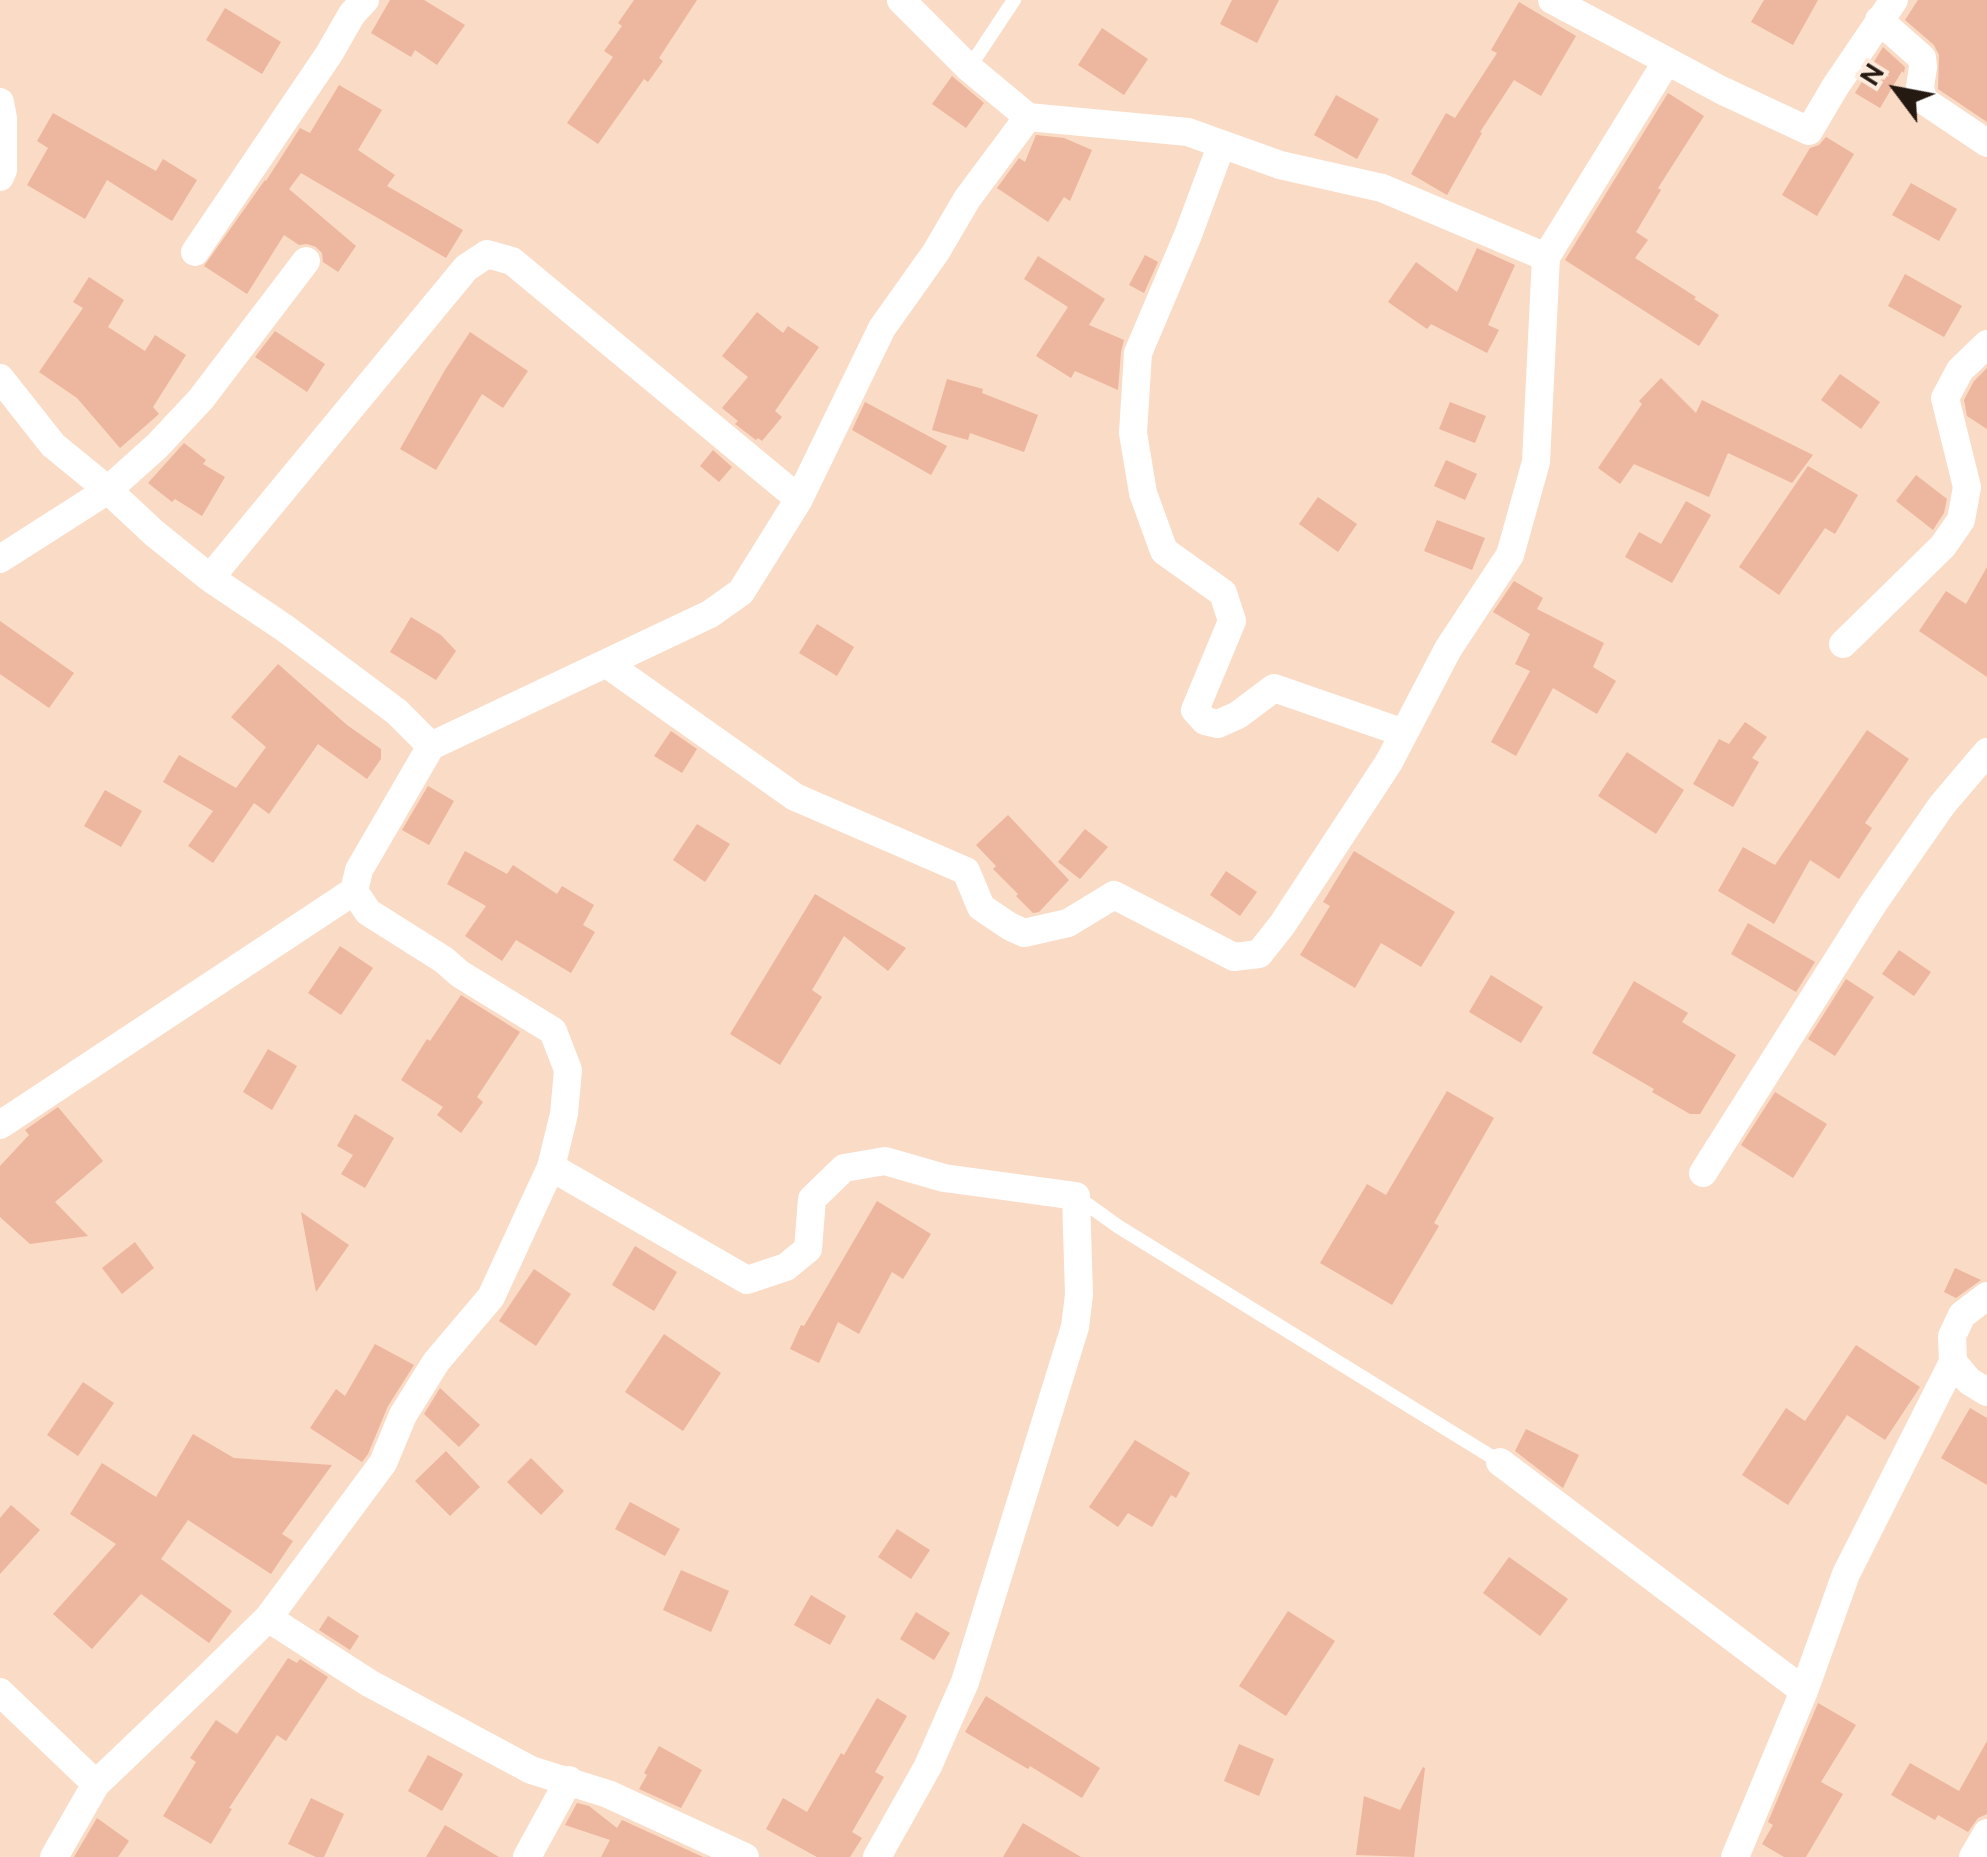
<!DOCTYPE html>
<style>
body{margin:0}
#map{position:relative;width:1987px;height:1857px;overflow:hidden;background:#fadbc5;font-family:Cabin,sans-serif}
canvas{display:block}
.north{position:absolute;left:1847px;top:40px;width:100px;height:100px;-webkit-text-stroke:8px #feebdd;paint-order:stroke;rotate:302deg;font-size:28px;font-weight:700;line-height:40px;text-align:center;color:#251a12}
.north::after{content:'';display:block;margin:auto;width:35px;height:45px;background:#251a12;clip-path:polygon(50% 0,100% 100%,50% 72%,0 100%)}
</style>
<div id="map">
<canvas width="1987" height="1857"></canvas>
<div class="north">N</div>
</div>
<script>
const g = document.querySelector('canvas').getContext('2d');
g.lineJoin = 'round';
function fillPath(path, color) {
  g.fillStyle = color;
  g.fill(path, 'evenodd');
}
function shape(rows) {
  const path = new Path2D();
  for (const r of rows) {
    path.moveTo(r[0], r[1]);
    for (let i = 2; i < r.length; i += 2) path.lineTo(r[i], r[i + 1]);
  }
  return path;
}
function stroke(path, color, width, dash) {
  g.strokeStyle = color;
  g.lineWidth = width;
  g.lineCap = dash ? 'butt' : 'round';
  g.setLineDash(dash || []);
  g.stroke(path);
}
fillPath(shape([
 [390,0,424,0,465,25,437,65,415,50,411,57,371,33],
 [634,0,697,0,659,58,663,61,648,82,644,79,598,144,567,123,613,57,604,51,622,26,618,23],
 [1232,0,1279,0,1257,43,1220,24],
 [1764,0,1818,0,1793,45,1751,22],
 [1918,0,1987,0,1987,122,1938,89,1939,55,1934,45,1905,20],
 [1519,2,1576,36,1541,96,1514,80,1480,132,1482,133,1447,195,1411,174,1446,113,1455,118,1497,53,1491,50],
 [225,8,281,42,262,74,206,40],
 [1102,28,1148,59,1124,95,1078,65],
 [1883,47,1905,67,1904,73,1902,71,1880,108,1855,93],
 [952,76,984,103,966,128,932,104],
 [339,85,382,110,358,150,395,175,387,186,463,230,446,258,301,173,289,189,356,246,338,272,323,262,322,253,316,247,307,244,299,245,284,235,247,294,204,266,265,180,266,181,300,128,310,133],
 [1668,93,1704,116,1658,188,1661,190,1636,232,1648,240,1635,258,1696,297,1694,299,1719,315,1699,346,1565,260],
 [1336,95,1379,119,1357,159,1314,135],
 [53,113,156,171,163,159,197,180,172,221,107,180,85,219,27,185,48,148,37,141],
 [1036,135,1064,138,1092,150,1070,201,1064,197,1048,222,997,188,1019,158,1025,162],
 [1826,137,1854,154,1817,216,1782,195,1810,148,1819,145],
 [1911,183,1957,209,1939,241,1892,215],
 [1477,248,1515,265,1488,325,1499,330,1487,353,1431,324,1427,329,1388,302,1416,262,1457,292],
 [1145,255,1158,262,1144,293,1129,285],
 [1038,256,1105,299,1089,325,1124,340,1121,352,1118,390,1075,371,1071,378,1036,356,1068,307,1024,279],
 [1905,274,1962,306,1944,337,1888,306],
 [89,277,124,300,108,327,145,351,155,335,186,355,153,407,159,414,120,448,77,398,39,372,83,308,73,302],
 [757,312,783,333,788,326,819,347,775,411,782,417,762,441,758,438,756,440,735,424,738,421,722,408,748,377,722,356],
 [275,331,325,364,307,392,255,357],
 [470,332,528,371,503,408,482,394,436,470,400,449,445,370],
 [1987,368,1987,429,1967,416,1964,400,1974,381],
 [1840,374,1880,402,1861,429,1821,400],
 [1661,378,1696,413,1702,400,1813,455,1792,483,1728,453,1709,497,1634,464,1620,484,1598,468,1642,404,1639,401],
 [947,379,983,389,982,393,1038,415,1024,452,970,433,968,440,932,430],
 [865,402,947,446,931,475,852,430],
 [1450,402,1486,416,1475,443,1439,429],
 [184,443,206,460,203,464,225,477,202,516,175,499,172,502,148,483],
 [713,450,732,467,719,482,700,466],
 [1446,460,1477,474,1465,500,1434,486],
 [1808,466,1858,495,1835,534,1825,528,1779,595,1739,567],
 [1916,475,1947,499,1944,513,1933,530,1896,501],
 [1318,497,1357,524,1338,552,1299,524],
 [1686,501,1711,515,1672,583,1625,557,1639,532,1661,544],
 [1437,520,1485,538,1472,570,1424,551],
 [1987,567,1987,677,1919,631,1946,591,1966,604],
 [1514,581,1543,598,1537,609,1604,643,1593,667,1616,681,1597,714,1553,688,1516,756,1491,742,1530,671,1515,664,1530,634,1493,612],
 [411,617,441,635,456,651,436,680,390,652],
 [0,621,74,673,49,708,0,674],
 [817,624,854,647,837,676,799,653],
 [278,664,347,725,381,749,381,759,367,779,318,744,269,814,254,803,213,863,188,846,213,811,163,782,179,755,236,788,266,747,231,717],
 [1745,722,1767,737,1752,758,1759,762,1733,807,1693,784,1719,739,1729,744],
 [1867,730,1909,759,1865,823,1872,828,1839,879,1810,860,1774,924,1718,891,1743,847,1775,865],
 [671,731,697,749,682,773,654,756],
 [1627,752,1684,790,1656,834,1598,796],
 [428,786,454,801,429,845,402,830],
 [105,790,142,811,121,847,84,826],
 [1008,815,1069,880,1039,912,1033,913,1016,896,1018,894,993,869,996,866,976,845],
 [697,824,730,844,705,882,673,860],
 [1085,829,1108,847,1080,879,1058,862],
 [465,851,507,874,513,865,557,894,562,886,594,905,583,925,595,932,571,973,516,940,502,961,465,936,486,906,447,884],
 [1354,851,1455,912,1421,967,1381,943,1355,988,1300,955,1330,906,1323,902],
 [1226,871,1257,892,1240,916,1210,895],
 [815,894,906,948,888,971,844,936,812,990,822,997,780,1065,730,1034],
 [1748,923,1815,962,1796,992,1731,954],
 [340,946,373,968,341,1015,308,993],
 [1899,950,1931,972,1914,996,1882,974],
 [1491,975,1543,1007,1521,1043,1469,1012],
 [1846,979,1874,997,1835,1056,1808,1039],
 [1634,981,1688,1013,1682,1022,1736,1055,1700,1114,1690,1114,1652,1092,1654,1089,1592,1053],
 [461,995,520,1032,477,1097,483,1102,461,1133,437,1115,443,1107,401,1080,427,1039,430,1041],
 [268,1049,297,1066,272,1110,243,1092],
 [1447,1091,1494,1118,1434,1223,1439,1226,1392,1305,1320,1263,1367,1184,1386,1195],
 [1775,1092,1827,1124,1793,1178,1741,1145],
 [58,1107,103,1161,55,1202,88,1236,30,1244,0,1217,0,1166,29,1135,25,1130],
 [355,1114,394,1138,365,1188,341,1174,353,1155,337,1146],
 [877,1201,931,1234,903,1279,892,1272,859,1334,838,1322,819,1363,790,1349,801,1325,804,1326],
 [301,1212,349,1245,316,1292],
 [135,1242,154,1268,122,1294,102,1268],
 [635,1246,677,1272,654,1311,612,1285],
 [1955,1268,1981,1280,1956,1298,1944,1292],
 [534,1269,571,1294,536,1346,499,1321],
 [664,1334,721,1373,683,1431,625,1392],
 [375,1344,414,1365,388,1406,368,1454,362,1462,310,1428,336,1389,345,1396],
 [1856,1345,1920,1387,1885,1440,1847,1415,1788,1505,1742,1475,1786,1408,1805,1421],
 [83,1382,114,1403,78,1456,47,1435],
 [440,1388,480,1425,459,1447,424,1414],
 [1970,1408,1987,1418,1987,1485,1941,1458],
 [1526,1429,1579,1455,1563,1488,1515,1451],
 [193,1434,234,1458,332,1465,282,1534,293,1541,271,1574,188,1520,161,1559,232,1611,209,1643,141,1594,92,1649,53,1614,116,1544,70,1514,102,1463,156,1497],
 [1135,1440,1190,1473,1176,1498,1171,1495,1152,1527,1128,1513,1118,1527,1089,1507],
 [446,1451,480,1487,450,1516,415,1481],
 [531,1458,564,1491,541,1515,507,1482],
 [630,1502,680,1529,665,1556,615,1529],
 [11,1505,40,1530,0,1574,0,1518],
 [897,1529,930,1550,911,1579,878,1557],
 [1509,1557,1568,1599,1540,1636,1483,1593],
 [681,1570,729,1591,711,1632,663,1610],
 [811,1595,846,1616,830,1645,794,1625],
 [1288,1611,1335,1641,1286,1716,1239,1686],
 [916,1612,950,1633,934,1660,900,1639],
 [328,1616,359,1636,350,1650,319,1630],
 [288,1658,297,1663,300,1659,328,1677,286,1741,277,1735,229,1808,232,1809,211,1844,163,1816,196,1762,190,1758,216,1720,237,1734],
 [986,1696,1100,1768,1082,1798,1030,1766,1028,1769,965,1732],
 [877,1698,907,1716,875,1772,884,1777,852,1832,862,1838,850,1857,817,1857,766,1829,783,1798,807,1812,841,1753,844,1755],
 [1818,1703,1856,1725,1821,1782,1843,1794,1806,1857,1784,1857,1762,1844,1773,1825,1768,1822],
 [1987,1741,1987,1814,1978,1818,1968,1832,1938,1815,1935,1820,1891,1795,1910,1763,1959,1791],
 [1239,1744,1274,1759,1259,1796,1224,1781],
 [659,1746,702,1770,681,1808,639,1789,647,1775,644,1773],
 [428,1755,463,1774,442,1811,408,1791],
 [1423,1767,1425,1768,1414,1857,1356,1855,1364,1796,1400,1810],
 [311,1798,344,1814,324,1857,316,1857,288,1844],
 [577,1803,589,1806,617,1828,622,1820,703,1857,601,1857,610,1840,565,1825],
 [97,1818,129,1841,118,1857,74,1857],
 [1023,1823,1081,1857,1003,1857],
 [445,1825,499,1857,426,1857]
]), '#edb69e');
stroke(shape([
 [969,68,1014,0],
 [1077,1197,1119,1227,1500,1462]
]), '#fff', 14);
stroke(shape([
 [901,0,969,68,1028,117],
 [1552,0,1667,61],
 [1879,20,1922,58,1923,67,1920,87,1923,100,1987,143],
 [0,102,3,118,3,170,0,177],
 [1221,146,1188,235,1138,353,1133,433,1143,493,1164,551,1223,593,1232,621,1195,710,1205,721,1218,724,1238,715,1274,688,1404,733],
 [195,252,329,54,352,14,365,0],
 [0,378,53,445,108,490,154,533,210,578,286,629,397,712,431,746,359,870,354,891,368,912,444,960,460,974,553,1031,568,1070,564,1114,551,1167],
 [0,559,108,490,157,446,201,399,306,261],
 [210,578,466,268,487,254,512,261,799,499],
 [1843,644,1943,546,1961,520,1967,487,1945,398,1960,370,1987,344],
 [607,664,795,797,966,871,981,907,1009,926,1024,933,1068,923,1114,895,1234,957,1259,954,1282,925,1389,762,1448,649,1510,555,1536,462,1546,257],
 [431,746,710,614,741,592,799,499,882,328,936,252,967,199,1028,117,1188,132,1280,165,1382,188,1546,257,1667,61,1721,90,1809,131,1835,87,1894,0],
 [0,1125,354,891],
 [1703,1173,1873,904,1942,805,1987,752],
 [1987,1296,1962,1315,1952,1336,1953,1362,1969,1381,1987,1392],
 [1500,1462,1804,1691],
 [268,1618,369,1683,531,1770,608,1794,745,1857],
 [0,1692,96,1784],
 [54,1857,96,1784,206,1679,268,1618,383,1463,403,1415,436,1362,491,1297,551,1167,747,1280,786,1267,808,1249,812,1199,844,1168,885,1161,944,1178,1076,1196,1079,1295,1075,1327,965,1682,928,1766,877,1857],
 [527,1857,569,1780],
 [1735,1857,1804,1691,1846,1574,1953,1362],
 [1973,1857,1987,1833]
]), '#fff', 28);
</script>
